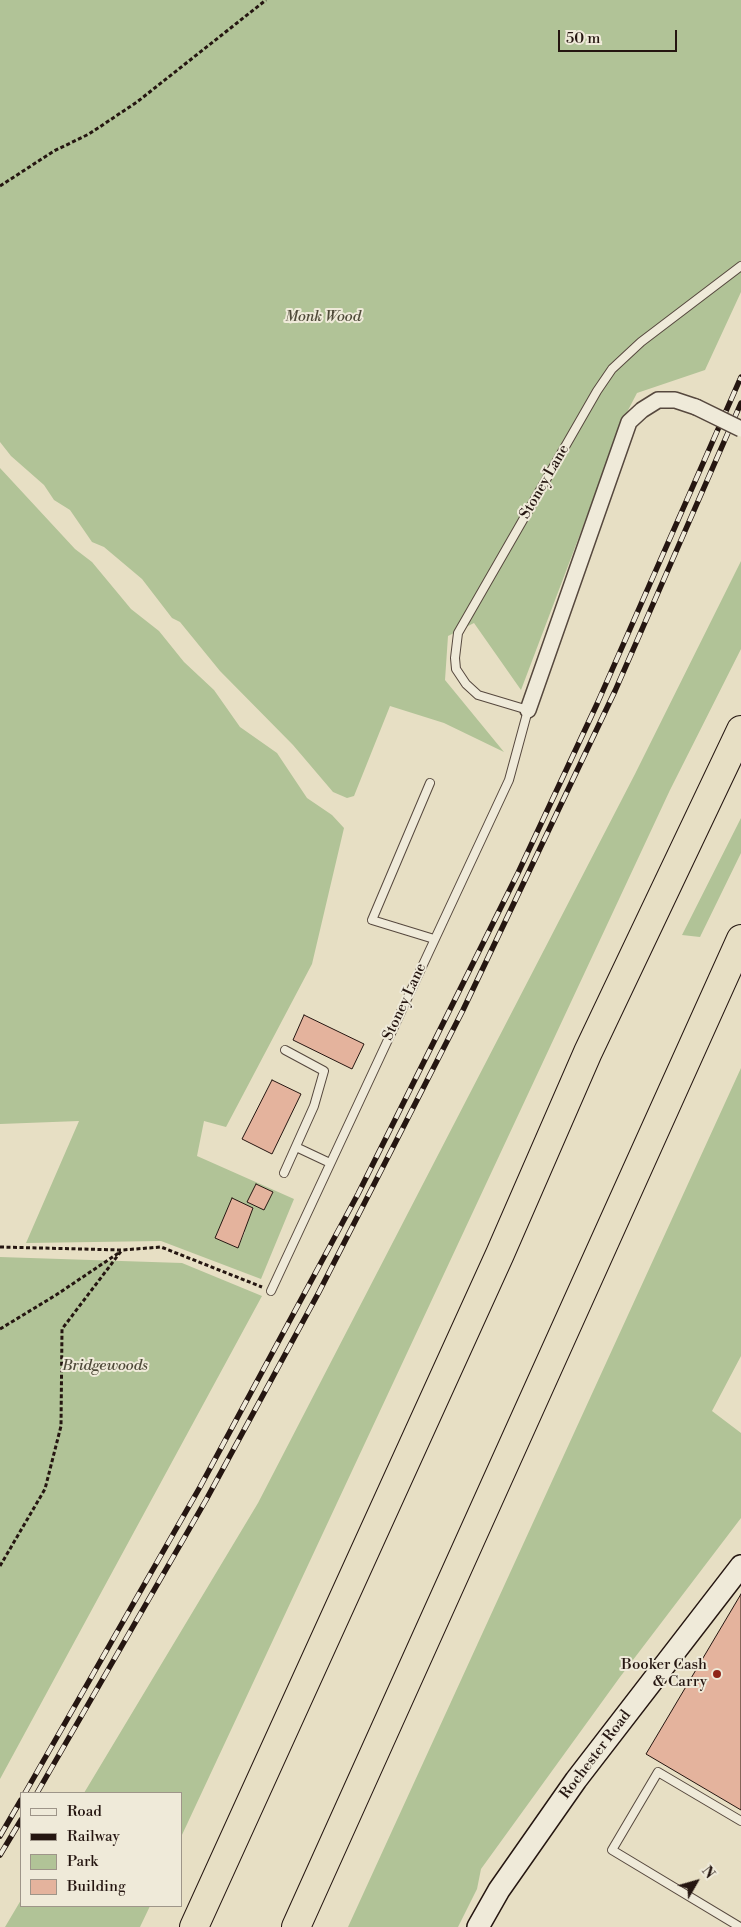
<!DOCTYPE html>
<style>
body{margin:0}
#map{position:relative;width:741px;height:1927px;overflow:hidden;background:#e7dfc4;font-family:"Libre Bodoni",serif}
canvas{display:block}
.legend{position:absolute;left:20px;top:1792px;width:162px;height:115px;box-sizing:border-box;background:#efead9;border:1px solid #9e9589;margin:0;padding:6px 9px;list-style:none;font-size:15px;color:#251611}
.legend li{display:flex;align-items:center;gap:10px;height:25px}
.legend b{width:25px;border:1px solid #9e9589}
.north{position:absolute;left:671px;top:1857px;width:50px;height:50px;-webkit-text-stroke:4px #efead9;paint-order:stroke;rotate:52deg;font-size:14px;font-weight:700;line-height:20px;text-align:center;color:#251611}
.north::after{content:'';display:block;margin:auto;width:18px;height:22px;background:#251611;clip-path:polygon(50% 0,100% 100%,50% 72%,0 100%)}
.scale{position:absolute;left:558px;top:30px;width:119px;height:22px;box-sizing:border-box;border:2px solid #251611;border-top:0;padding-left:6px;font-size:15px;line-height:18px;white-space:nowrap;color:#251611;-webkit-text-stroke:4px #efead9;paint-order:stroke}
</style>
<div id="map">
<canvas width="741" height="1927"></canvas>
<ul class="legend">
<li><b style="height:6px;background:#efead9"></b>Road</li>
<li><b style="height:6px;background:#251611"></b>Railway</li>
<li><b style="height:14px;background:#b1c397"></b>Park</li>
<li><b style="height:14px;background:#e4b39d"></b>Building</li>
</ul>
<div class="north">N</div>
<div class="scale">50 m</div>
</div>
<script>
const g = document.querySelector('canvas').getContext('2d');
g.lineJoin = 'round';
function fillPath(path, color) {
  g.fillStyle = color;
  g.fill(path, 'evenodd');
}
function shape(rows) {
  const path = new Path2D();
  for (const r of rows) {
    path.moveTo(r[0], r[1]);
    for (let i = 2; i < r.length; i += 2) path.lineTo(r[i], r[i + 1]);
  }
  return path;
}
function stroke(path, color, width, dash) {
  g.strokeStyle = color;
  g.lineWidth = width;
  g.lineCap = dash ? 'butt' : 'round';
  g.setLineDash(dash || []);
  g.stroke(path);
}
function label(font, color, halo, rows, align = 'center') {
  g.font = font + ' "Libre Bodoni",serif';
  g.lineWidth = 4;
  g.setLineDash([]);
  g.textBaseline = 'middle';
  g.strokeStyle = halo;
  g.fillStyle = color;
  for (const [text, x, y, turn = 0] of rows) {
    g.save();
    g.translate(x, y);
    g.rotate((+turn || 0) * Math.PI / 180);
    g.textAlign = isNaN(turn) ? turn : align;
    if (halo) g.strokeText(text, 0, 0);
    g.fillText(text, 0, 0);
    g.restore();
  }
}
fillPath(shape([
 [0,0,741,0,741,292,705,370,637,393,624,418,521,690,474,623,448,636,445,680,504,752,444,723,390,706,354,796,347,798,333,792,293,745,220,671,180,622,172,618,142,579,104,547,92,542,70,510,54,500,44,485,11,456,0,442],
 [0,468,75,549,92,562,131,609,159,631,184,662,214,690,240,727,277,753,307,798,332,815,344,828,312,964,226,1127,204,1121,197,1156,294,1199,261,1279,161,1241,26,1243,79,1121,0,1124],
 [256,1184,273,1192,264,1210,247,1202],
 [221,1225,245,1232,238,1248,215,1238],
 [741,561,741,649,670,790,181,1837,181,1793,84,1793,258,1503,635,774],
 [741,818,741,853,700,937,682,935],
 [741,1068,741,1356,712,1411,741,1433,741,1518,620,1677,481,1869,477,1889,458,1927,348,1927],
 [0,1257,182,1263,262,1296,0,1779],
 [21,1900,21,1906,150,1906,140,1927,5,1927]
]), '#b1c397');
const building = shape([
 [304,1015,364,1044,352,1069,293,1040,304,1015],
 [272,1080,301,1094,272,1154,242,1139,272,1080],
 [256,1184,273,1192,264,1210,247,1202,256,1184],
 [232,1198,253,1208,238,1248,215,1238,232,1198],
 [741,1594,741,1810,646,1754,741,1594]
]);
fillPath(building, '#e4b39d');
stroke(building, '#251611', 1);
const lane = shape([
 [430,783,372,920,434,939],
 [296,1147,330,1163],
 [284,1173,314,1106,324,1071,285,1050],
 [271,1291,509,780,528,710,478,695,466,684,456,669,455,658,458,633,597,391,612,369,641,342,741,266],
 [740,1927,612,1850,658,1772,741,1821]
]);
const street = shape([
 [528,710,629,422,642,410,658,400,675,400,696,407]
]);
const secondary = shape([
 [478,1927,499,1890,576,1780,741,1566]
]);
const highway = shape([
 [194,1927,500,1254,588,1052,741,730],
 [296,1927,741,939]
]);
stroke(lane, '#56483e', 10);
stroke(street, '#56483e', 18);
stroke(secondary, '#251611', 24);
stroke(highway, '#251611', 30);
stroke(shape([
 [0,186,54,151,89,134,137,102,266,0],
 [0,1247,122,1250,161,1247,262,1287],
 [0,1329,56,1295,120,1252],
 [0,1566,45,1489,61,1426,62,1329,122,1250]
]), '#251611', 3, [4, 2.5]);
stroke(lane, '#efead9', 8);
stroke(street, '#efead9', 15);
stroke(secondary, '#efead9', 21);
stroke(highway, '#e7dfc4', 28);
const rail = shape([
 [25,1793,200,1487,358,1194,518,873,597,704,741,377],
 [37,1793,206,1500,319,1292,463,1010,615,691,741,403],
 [0,1836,21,1800],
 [0,1855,21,1820]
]);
stroke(rail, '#251611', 5.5);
stroke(rail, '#efead9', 4, [11]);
const streetBridge = shape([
 [696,407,741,429]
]);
stroke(streetBridge, '#56483e', 18, []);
stroke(streetBridge, '#efead9', 15);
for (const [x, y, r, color] of [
 [717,1674,5,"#8f2418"]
]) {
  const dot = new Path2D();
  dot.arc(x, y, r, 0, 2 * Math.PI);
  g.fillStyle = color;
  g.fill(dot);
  stroke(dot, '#efead9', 2);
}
label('italic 15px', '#4f4a39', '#efead9', [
 ["Monk Wood",323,317],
 ["Bridgewoods",105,1366]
]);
label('15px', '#251611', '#efead9', [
 ["Stoney Lane",545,482,-60],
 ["Stoney Lane",405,1002,-65],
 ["Rochester Road",596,1755,-53]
]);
label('15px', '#251611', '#efead9', [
 ["Booker Cash",707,1665],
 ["& Carry",707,1682]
], 'right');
</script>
